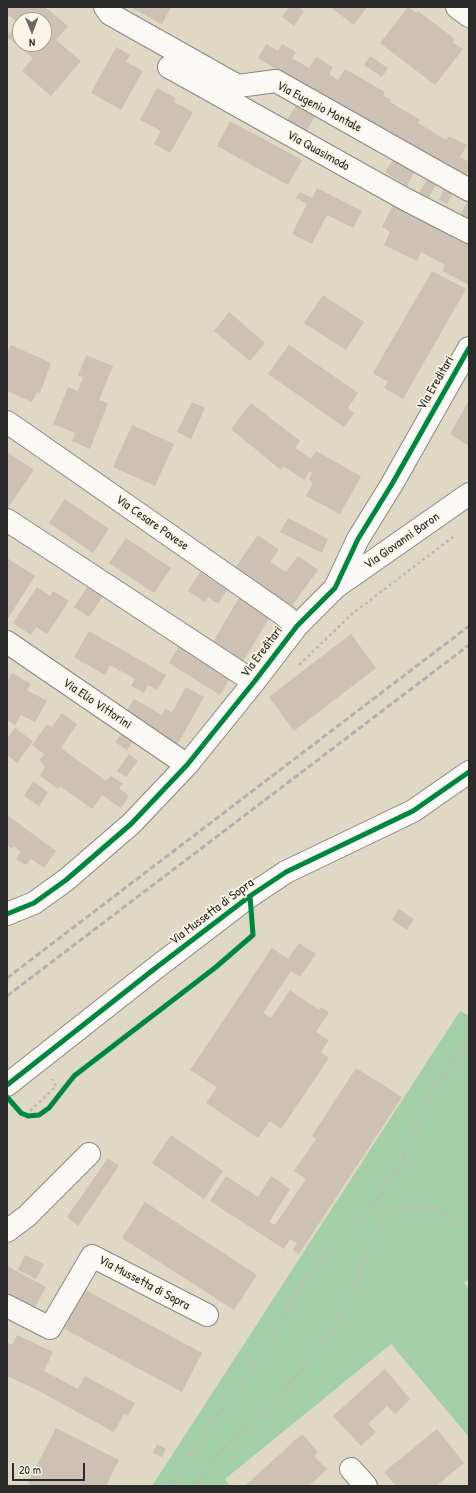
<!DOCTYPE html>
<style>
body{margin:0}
#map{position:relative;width:476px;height:1493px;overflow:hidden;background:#ded8c4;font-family:"Patrick Hand",sans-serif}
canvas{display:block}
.frame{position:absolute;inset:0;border:8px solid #2b2b2b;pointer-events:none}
.north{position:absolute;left:12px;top:12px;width:40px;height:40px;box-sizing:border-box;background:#fcf5e5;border:1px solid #a8a49b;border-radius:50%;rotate:179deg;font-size:11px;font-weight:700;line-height:16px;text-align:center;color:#2b2b2b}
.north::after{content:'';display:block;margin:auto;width:14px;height:18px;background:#6a6861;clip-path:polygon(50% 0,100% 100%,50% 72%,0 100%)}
.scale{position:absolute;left:12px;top:1463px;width:73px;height:18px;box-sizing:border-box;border:2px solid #2b2b2b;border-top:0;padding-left:5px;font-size:12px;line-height:14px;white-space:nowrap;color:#2b2b2b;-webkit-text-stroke:3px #fcf5e5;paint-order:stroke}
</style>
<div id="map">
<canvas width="476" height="1493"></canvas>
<div class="frame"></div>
<div class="north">N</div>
<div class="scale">20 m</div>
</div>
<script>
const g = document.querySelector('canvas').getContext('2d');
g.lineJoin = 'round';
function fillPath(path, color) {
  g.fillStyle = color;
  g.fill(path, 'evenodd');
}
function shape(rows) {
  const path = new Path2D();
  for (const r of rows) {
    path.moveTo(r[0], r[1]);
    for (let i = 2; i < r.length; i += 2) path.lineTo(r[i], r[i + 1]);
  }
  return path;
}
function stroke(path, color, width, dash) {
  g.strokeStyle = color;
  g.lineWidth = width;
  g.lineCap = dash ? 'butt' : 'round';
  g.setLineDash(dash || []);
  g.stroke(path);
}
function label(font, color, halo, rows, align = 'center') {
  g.font = font + ' "Patrick Hand",sans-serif';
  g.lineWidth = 3.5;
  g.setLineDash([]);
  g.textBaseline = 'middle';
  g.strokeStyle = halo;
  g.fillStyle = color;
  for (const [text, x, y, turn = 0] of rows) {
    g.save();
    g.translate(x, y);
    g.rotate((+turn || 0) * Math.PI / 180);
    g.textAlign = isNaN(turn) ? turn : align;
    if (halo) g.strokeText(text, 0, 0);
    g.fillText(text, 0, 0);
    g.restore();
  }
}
fillPath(shape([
 [460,1011,469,1016,469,1279,464,1283,469,1290,469,1437,391,1344,225,1479,230,1486,152,1486]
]), '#a3cfa6');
fillPath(shape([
 [7,7,45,7,68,26,56,40,81,61,51,96,22,71,33,58,7,37,18,23,7,14],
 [20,20,44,20,44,44,20,44],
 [130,7,171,7,162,24],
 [289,7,299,7,304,11,294,26,282,17],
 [330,7,367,7,354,25],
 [408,7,417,13,418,11,455,39,452,42,463,49,435,85,380,43],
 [266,44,278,51,282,44,296,52,292,58,309,68,316,57,333,67,329,74,338,80,345,69,385,92,383,95,391,100,390,102,420,120,418,123,446,140,449,136,467,145,460,157,469,162,469,169,463,180,368,120,366,124,258,58],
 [116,47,130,55,126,62,143,71,121,110,91,93],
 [370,56,388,68,382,77,364,65],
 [157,88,176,98,174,102,193,112,170,153,154,144,161,131,140,120],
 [298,102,317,113,305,133,286,122],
 [230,121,302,160,288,185,217,146],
 [393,160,414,172,407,186,385,172],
 [428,178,437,183,428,199,419,193],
 [317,188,362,211,353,228,327,215,312,244,292,234,307,204,296,198,300,192,312,198],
 [444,188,453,193,447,204,439,200],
 [469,198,469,220,460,215],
 [395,201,469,239,469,285,442,271,445,265,421,252,417,261,384,245,390,232,382,227],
 [432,271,466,289,403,399,384,388,388,382,373,373],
 [323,295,364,322,346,350,304,323],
 [229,312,265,343,250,361,214,331],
 [11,345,51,363,40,393,37,392,32,402,7,391,7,354],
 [289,345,358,393,348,408,354,413,344,427,268,374],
 [86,355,113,366,99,400,108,403,90,449,72,441,75,433,53,424,68,387,78,391,83,377,78,376],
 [469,400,469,446,450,434],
 [192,402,205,408,191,439,177,432],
 [251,403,300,441,295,448,311,459,316,451,361,476,340,514,306,496,313,483,309,480,312,473,309,471,305,480,283,466,281,470,231,429],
 [132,425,174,444,155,486,113,467],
 [7,452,34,470,7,509],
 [65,499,109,529,93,553,49,523],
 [288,518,328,539,322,553,280,532],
 [258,535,279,550,270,562,286,572,298,556,318,570,291,607,235,568],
 [126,538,171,568,154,593,109,563],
 [7,558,35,576,7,620],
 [200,572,217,583,218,580,229,587,218,604,208,597,205,602,188,591],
 [88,586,103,596,89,617,74,607],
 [37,587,50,596,53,591,69,601,47,634,36,627,31,635,13,623],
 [239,598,270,617,242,663,211,645],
 [89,631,166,675,157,690,148,685,144,693,131,686,135,679,110,665,105,675,74,657],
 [351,634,376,668,294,731,269,697],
 [181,643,232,675,220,695,169,663],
 [12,673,31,684,27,690,47,701,35,722,21,715,15,725,7,720,7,682],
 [186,687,204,697,177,745,124,716,134,699,162,715,165,709,172,712],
 [62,713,77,724,61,748,106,781,111,776,123,784,119,788,129,796,121,808,102,795,92,809,60,786,58,789,40,776,45,766,39,761,44,754,32,745,47,724,52,727],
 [15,728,33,741,17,763,7,755,7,738],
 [122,733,133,741,127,750,115,742],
 [129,754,138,761,126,777,117,771],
 [33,781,48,792,39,806,24,796],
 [7,815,56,851,44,868,31,859,26,865,16,859,21,852,14,846,12,849,7,845,9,844,7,842],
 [399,909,414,919,407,930,392,920],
 [299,943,316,954,300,977,291,971,263,1013,271,1018,290,990,319,1010,321,1007,329,1012,316,1032,329,1040,321,1052,329,1058,281,1129,270,1121,258,1138,206,1103,217,1087,190,1070,272,948,288,959],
 [356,1068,402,1097,299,1254,293,1250,297,1243,290,1239,284,1249,210,1201,226,1176,258,1197,271,1176,290,1189,269,1222,275,1225,306,1179,294,1171,316,1139,312,1136],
 [171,1135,223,1171,204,1199,152,1163],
 [108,1158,119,1166,78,1226,67,1217],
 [145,1202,257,1275,234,1310,122,1238],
 [25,1255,44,1264,36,1279,18,1270],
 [7,1266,46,1287,33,1311,7,1297],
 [84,1289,202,1353,182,1392,63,1328],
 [17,1335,53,1352,44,1371,78,1389,85,1376,135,1403,128,1416,124,1414,114,1432,35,1389,7,1376,7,1342,12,1345],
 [385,1369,410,1399,395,1414,387,1406,368,1424,376,1432,361,1446,333,1416],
 [56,1428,119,1460,106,1486,34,1486,28,1483],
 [437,1429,464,1463,436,1486,396,1486,384,1472],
 [302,1434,318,1452,314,1456,327,1469,309,1486,247,1486,246,1485],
 [157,1444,166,1449,162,1457,153,1453]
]), '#ccc1b3');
const minor = shape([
 [105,7,110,14,238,86,276,81,469,190],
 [457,7,469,16],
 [169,67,403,198,469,232],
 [7,422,284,615,297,626],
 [7,520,254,682],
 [336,587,469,494],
 [7,642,187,765],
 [7,914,34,903,66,880,131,824,187,765,254,682,297,626,335,588,358,539,392,484,469,348],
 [7,1085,153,970,250,896,286,872,413,811,469,772],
 [7,1231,27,1216,89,1154],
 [7,1306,50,1328,92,1256,207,1315],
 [351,1469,366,1486]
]);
stroke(minor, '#8a877d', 24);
stroke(shape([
 [299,665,352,614,453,537],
 [469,1050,467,1053,469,1062],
 [26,1115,56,1086,52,1079],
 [172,1486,190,1454,258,1361,298,1291,312,1269,341,1235,365,1215,400,1168,408,1145,417,1127,425,1105,459,1050,469,1039],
 [199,1486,199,1483,206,1467,239,1433,268,1407,307,1364,337,1323,359,1280,370,1247,387,1219,398,1209,413,1205,427,1206,444,1214,462,1218,469,1216]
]), '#bbbab6', 2.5, [3, 3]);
stroke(minor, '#faf9f6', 22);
stroke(shape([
 [7,978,469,626],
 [7,996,469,645]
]), '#b2b1ae', 3, [6, 3]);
stroke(shape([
 [7,914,34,903,66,880,131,824,187,765,254,682,297,626,335,588,358,539,392,484,469,348],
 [7,1085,153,970,250,896,286,872,413,811,469,772],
 [7,1097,21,1113,28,1116,39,1115,49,1108,74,1076,216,967,253,935,250,896]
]), '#00873e', 5);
label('13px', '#2b2b2b', '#fcf5e5', [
 ["Via Eugenio Montale",319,107,28],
 ["Via Quasimodo",318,151,29],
 ["Via Ereditari",436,383,-60],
 ["Via Cesare Pavese",152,523,35],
 ["Via Giovanni Baron",402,541,-35],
 ["Via Ereditari",262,652,-53],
 ["Via Elio Vittorini",97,704,34],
 ["Via Mussetta di Sopra",212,912,-37],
 ["Via Mussetta di Sopra",144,1283,28]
]);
</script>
